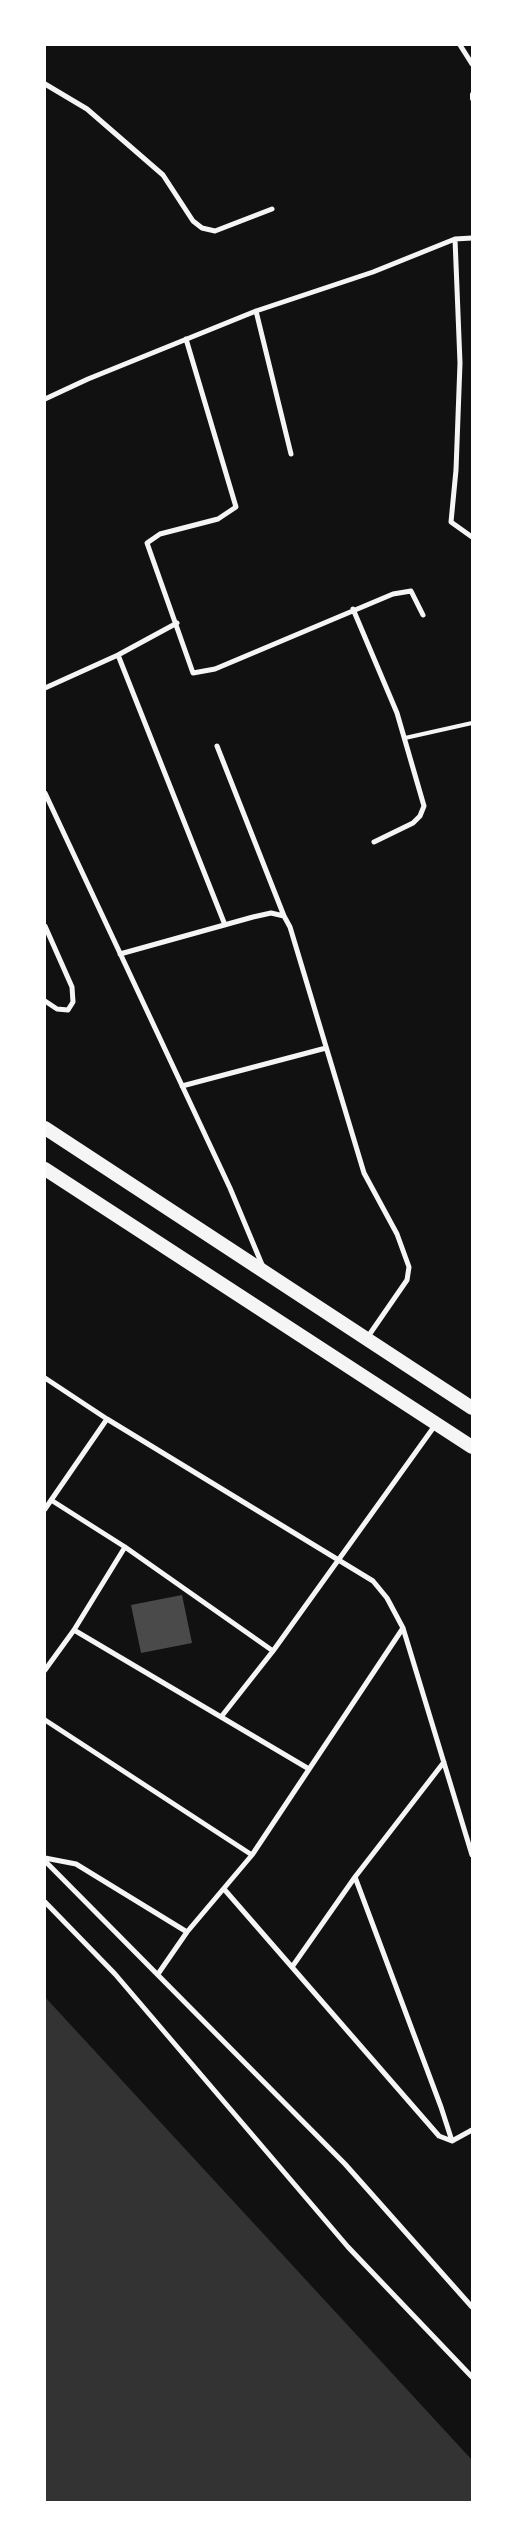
<!DOCTYPE html>
<style>
body{margin:0}
#map{position:relative;width:517px;height:2547px;overflow:hidden;background:#111;font-family:Rubik,sans-serif}
canvas{display:block}
.frame{position:absolute;inset:0;border:46px solid #fff;pointer-events:none}
</style>
<div id="map">
<canvas width="517" height="2547"></canvas>
<div class="frame"></div>
</div>
<script>
const g = document.querySelector('canvas').getContext('2d');
g.lineJoin = 'round';
function fillPath(path, color) {
  g.fillStyle = color;
  g.fill(path, 'evenodd');
}
function shape(rows) {
  const path = new Path2D();
  for (const r of rows) {
    path.moveTo(r[0], r[1]);
    for (let i = 2; i < r.length; i += 2) path.lineTo(r[i], r[i + 1]);
  }
  return path;
}
function stroke(path, color, width, dash) {
  g.strokeStyle = color;
  g.lineWidth = width;
  g.lineCap = dash ? 'butt' : 'round';
  g.setLineDash(dash || []);
  g.stroke(path);
}
fillPath(shape([
 [45,1997,472,2460,472,2502,45,2502]
]), '#333');
fillPath(shape([
 [182,1595,192,1643,141,1653,131,1605]
]), '#4a4a4a');
stroke(shape([
 [472,94,472,99],
 [405,738,472,723]
]), '#f5f5f5', 4);
stroke(shape([
 [460,45,472,64],
 [45,84,87,109,163,175,193,221,202,228,215,231,272,209],
 [455,239,460,363,456,470,451,522,472,537],
 [256,311,291,454],
 [186,339,236,507,218,519,160,534,147,543,193,673,215,669,393,594,411,591,423,615],
 [45,399,88,379,256,311,373,272,455,239,472,238],
 [353,609,397,713,424,806,420,816,413,823,374,842],
 [118,655,225,925],
 [45,688,118,655,177,623],
 [217,746,284,916],
 [45,793,230,1188,263,1267],
 [45,926,72,987,73,1002,68,1010,57,1009,45,1001],
 [120,954,253,917,271,913,284,916,290,927,364,1173,397,1234,409,1267,407,1280,367,1338],
 [182,1086,326,1048],
 [45,1378,107,1419,373,1581,387,1598,403,1628,472,1855],
 [51,1500,125,1547,273,1651],
 [45,1509,107,1419],
 [74,1630,309,1769],
 [45,1670,74,1630,125,1547],
 [221,1717,273,1651,436,1424],
 [45,1720,252,1855],
 [45,1858,76,1864,187,1932],
 [45,1861,345,2164,472,2307],
 [355,1877,441,2107,452,2141],
 [224,1889,439,2136,452,2141,472,2130],
 [45,1902,115,1974,348,2247,472,2377],
 [292,1967,355,1877,444,1762],
 [158,1974,187,1932,252,1855,403,1628]
]), '#f5f5f5', 5);
stroke(shape([
 [45,1128,472,1408],
 [45,1169,472,1447]
]), '#f5f5f5', 14);
</script>
